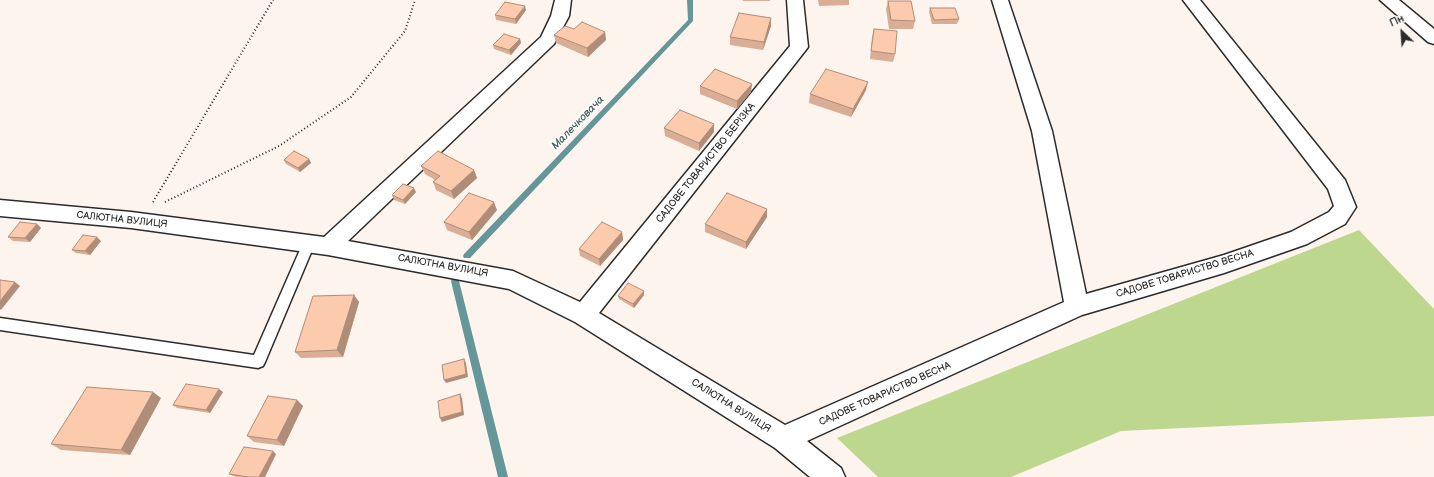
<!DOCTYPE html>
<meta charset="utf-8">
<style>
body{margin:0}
#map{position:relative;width:1434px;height:477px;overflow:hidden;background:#fef4ee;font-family:"Balsamiq Sans",sans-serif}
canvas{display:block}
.north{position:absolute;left:1382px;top:12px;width:40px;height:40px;-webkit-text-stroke:3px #fff;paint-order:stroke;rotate:335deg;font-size:11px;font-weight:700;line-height:16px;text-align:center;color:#2b2b2b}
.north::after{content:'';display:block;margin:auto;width:14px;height:18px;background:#2b2b2b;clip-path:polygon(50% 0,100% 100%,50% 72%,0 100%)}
</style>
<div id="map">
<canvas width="1434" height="477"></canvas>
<div class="north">Пн</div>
</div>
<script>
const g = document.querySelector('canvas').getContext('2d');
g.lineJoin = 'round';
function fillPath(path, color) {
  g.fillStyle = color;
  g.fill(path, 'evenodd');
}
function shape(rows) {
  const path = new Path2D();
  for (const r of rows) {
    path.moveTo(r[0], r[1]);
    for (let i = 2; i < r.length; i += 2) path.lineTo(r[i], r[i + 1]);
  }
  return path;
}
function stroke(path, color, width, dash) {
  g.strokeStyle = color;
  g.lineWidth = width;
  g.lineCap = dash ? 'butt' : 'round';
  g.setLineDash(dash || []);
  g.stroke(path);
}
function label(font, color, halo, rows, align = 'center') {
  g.font = font + ' "Balsamiq Sans",sans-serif';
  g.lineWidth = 3;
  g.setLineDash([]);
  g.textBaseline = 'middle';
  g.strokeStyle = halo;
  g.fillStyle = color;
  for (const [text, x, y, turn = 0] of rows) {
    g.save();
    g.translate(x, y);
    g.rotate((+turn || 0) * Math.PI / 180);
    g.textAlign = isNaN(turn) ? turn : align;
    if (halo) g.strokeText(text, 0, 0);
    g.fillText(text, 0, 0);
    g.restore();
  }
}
fillPath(shape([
 [1359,230,1434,309,1434,416,1121,431,1011,477,878,477,837,438]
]), '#bdd78e');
fillPath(shape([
 [687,0,693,0,693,21,470,258,464,258,463,256,464,254,688,20,687,0],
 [455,278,458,279,459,281,508,477,498,477,451,281,452,279,455,278]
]), '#659699');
const service = shape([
 [309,238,313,240,315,243,265,362,263,366,258,368,0,330,0,318,254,355,303,243,305,240,309,238]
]);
const minor = shape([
 [555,0,571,0,569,16,554,44,348,241,513,271,580,302,790,46,787,0,803,0,808,47,805,51,599,313,785,425,1064,302,1032,131,992,0,1008,0,1052,131,1086,294,1224,255,1291,232,1329,212,1334,206,1328,189,1183,0,1200,0,1345,180,1356,207,1345,224,1307,244,1224,273,1082,315,807,441,841,468,845,477,810,477,775,448,575,322,509,289,328,255,131,228,0,216,0,200,131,212,324,237,541,37,551,16,555,0],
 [1380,0,1399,0,1434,29,1434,44,1428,42,1380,0]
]);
stroke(service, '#2b2b2b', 3);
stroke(minor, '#2b2b2b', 3);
stroke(shape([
 [153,202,273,0],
 [165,202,279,146,351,97,405,31,415,0]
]), '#2b2b2b', 2, [1, 2.5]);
fillPath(service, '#fff');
fillPath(minor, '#fff');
fillPath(shape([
 [743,0,770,0,770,1,743,1],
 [818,0,849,0,849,5,819,6],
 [888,1,915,21,913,29,889,29,886,9],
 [930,8,959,19,957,24,932,24,929,12],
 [526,10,516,24,496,20,495,15],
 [771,18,771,26,763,50,730,45,730,37],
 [574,29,605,32,606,40,588,57,556,43,554,35],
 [874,29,895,54,893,62,870,59,872,37],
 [520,39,521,43,511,55,494,49,493,45],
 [700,86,751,92,737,109,700,94],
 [866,90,851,117,809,103,810,94],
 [664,128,714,132,699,151,665,136],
 [309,159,311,163,300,172,286,164,284,160],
 [421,166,474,170,477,178,454,199,436,190,433,182,435,180,425,174],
 [416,192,405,204,394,200,392,195],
 [497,210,472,240,447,230,444,222],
 [767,217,746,249,705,232,705,224],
 [37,224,41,228,30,242,13,241,8,237],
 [622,232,623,240,600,266,580,256,579,249],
 [101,241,90,255,76,253,72,250],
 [644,291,644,295,634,308,619,299,618,296],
 [354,295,359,302,343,357,301,358,295,352],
 [223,392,210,413,177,408,173,405],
 [161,398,130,455,61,450,51,444],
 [297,400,303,406,284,446,254,442,247,436],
 [276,454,265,477,236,477,233,476,229,474]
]), '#d9ae94');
fillPath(shape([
 [525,6,526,10,516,24,515,19],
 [771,18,771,26,763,50,764,42],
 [605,32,606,40,588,57,587,48],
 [520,39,521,43,511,55,509,50],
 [868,82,866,90,851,117,853,109],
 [752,84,751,92,737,109,737,101],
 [714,124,714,132,699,151,699,143],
 [309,159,311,163,300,172,298,168],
 [474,170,477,178,454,199,451,191],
 [414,188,416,192,405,204,403,200],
 [494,202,497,210,472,240,469,232],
 [767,209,767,217,746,249,746,242],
 [37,224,41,228,30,242,25,238],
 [622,232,623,240,600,266,599,259],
 [97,237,101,241,90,255,85,251],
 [15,282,20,286,1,310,0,309,0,301],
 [644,291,644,295,634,308,633,304],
 [354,295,359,302,343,357,337,350],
 [464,359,466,363,468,377,446,383,444,380],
 [219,389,223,392,210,413,206,410],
 [153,392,161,398,130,455,121,450],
 [460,394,462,398,464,415,442,422,440,418],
 [297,400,303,406,284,446,277,440],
 [273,451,276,454,265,477,259,477]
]), '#b08d78');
const building = shape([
 [888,1,911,1,915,21,891,20,888,1],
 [505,2,525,6,515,19,495,15,505,2],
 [930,8,955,8,959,19,934,20,930,8],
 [739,13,771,18,764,42,730,37,739,13],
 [582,22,605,32,587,48,554,35,565,26,574,29,582,22],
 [874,29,897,31,895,54,871,51,874,29],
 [504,34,520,39,509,50,493,45,504,34],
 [715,69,752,84,737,101,700,86,715,69],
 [826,69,868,82,853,109,810,94,826,69],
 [680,110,714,124,699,143,664,128,680,110],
 [294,151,309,159,298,168,284,160,294,151],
 [438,151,474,170,451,191,433,182,440,176,421,166,438,151],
 [403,184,414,188,403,200,392,195,403,184],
 [469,193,494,202,469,232,444,222,469,193],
 [727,193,767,209,746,242,705,224,727,193],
 [20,222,37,224,25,238,8,237,20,222],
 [602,222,622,232,599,259,579,249,602,222],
 [83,235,97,237,85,251,72,250,83,235],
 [0,280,15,282,0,301,0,280],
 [628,283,644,291,633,304,618,296,628,283],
 [354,295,337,350,295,352,313,296,354,295],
 [464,359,466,374,444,380,442,365,464,359],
 [186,384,219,389,206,410,173,405,186,384],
 [87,387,153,392,121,450,51,444,87,387],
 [460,394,462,412,440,418,438,401,460,394],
 [268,396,297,400,277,440,247,436,268,396],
 [244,447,273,451,259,477,248,477,229,474,244,447]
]);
fillPath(building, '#fccaac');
stroke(building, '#b08d78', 1);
label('10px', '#2b2b2b', '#fff', [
 ["САДОВЕ ТОВАРИСТВО БЕРІЗКА",706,163,-51],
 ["САЛЮТНА ВУЛИЦЯ",122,220,6],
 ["САЛЮТНА ВУЛИЦЯ",443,266,10],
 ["САДОВЕ ТОВАРИСТВО ВЕСНА",1185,274,-17],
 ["САДОВЕ ТОВАРИСТВО ВЕСНА",885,394,-24],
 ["САЛЮТНА ВУЛИЦЯ",731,406,32]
]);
label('italic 11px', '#486062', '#fff', [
 ["Малечковача",578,123,-46]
]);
</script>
